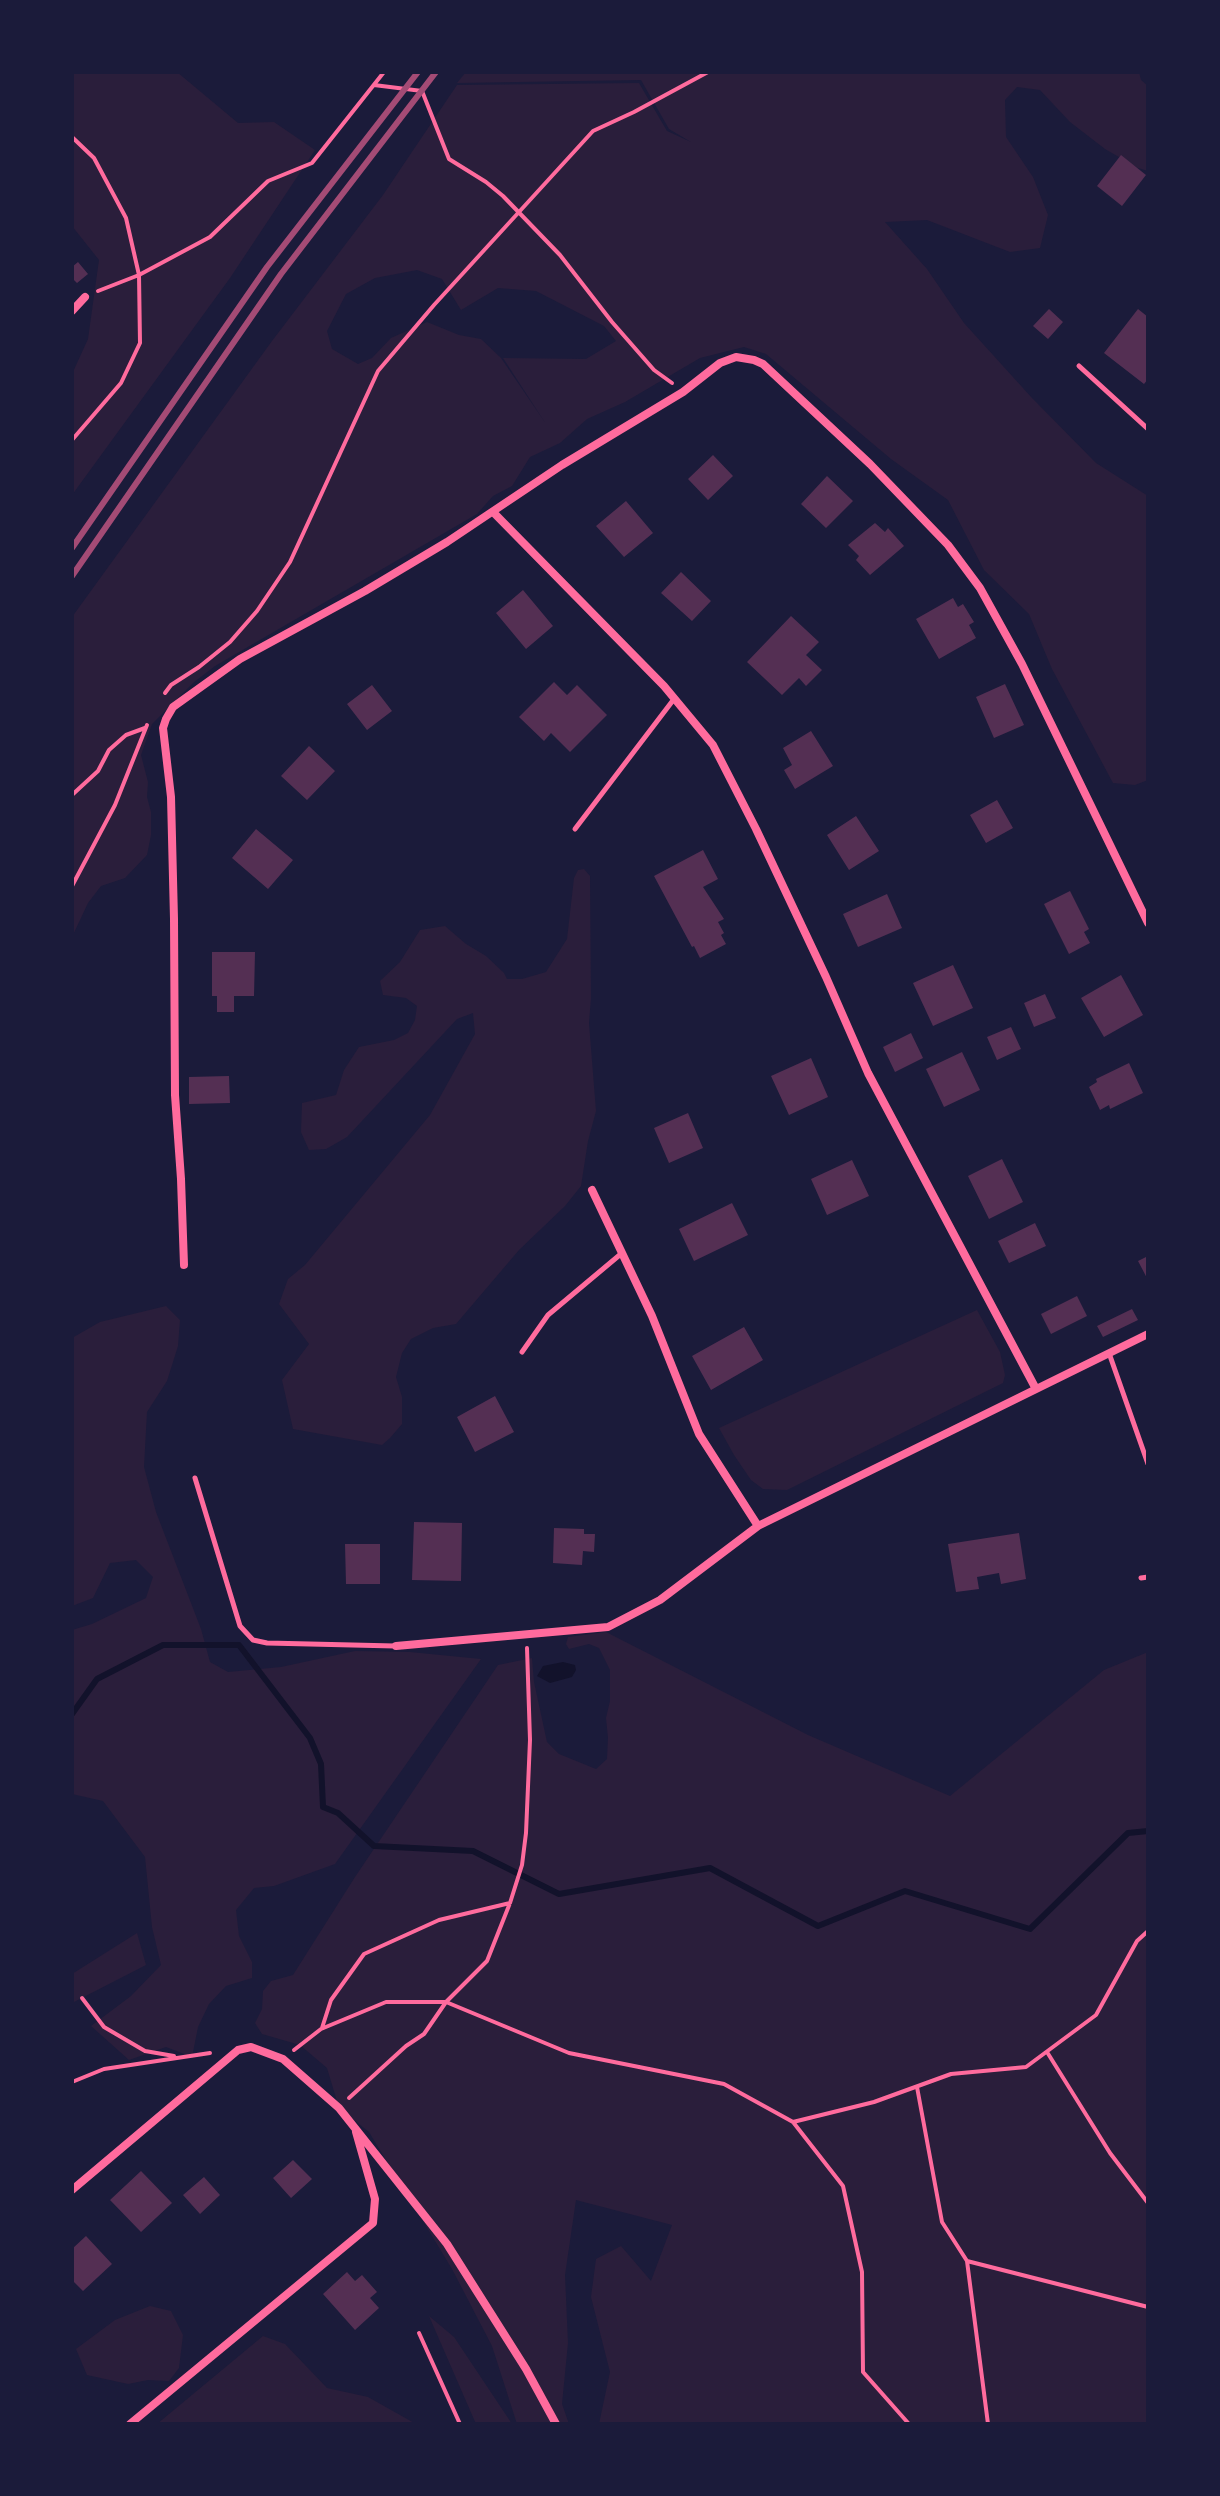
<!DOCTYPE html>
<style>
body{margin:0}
#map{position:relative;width:1220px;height:2496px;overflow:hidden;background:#1b1b3a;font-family:"IBM Plex Sans",sans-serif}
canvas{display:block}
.frame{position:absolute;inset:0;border:74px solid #1b1b3a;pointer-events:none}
</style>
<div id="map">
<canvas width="1220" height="2496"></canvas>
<div class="frame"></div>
</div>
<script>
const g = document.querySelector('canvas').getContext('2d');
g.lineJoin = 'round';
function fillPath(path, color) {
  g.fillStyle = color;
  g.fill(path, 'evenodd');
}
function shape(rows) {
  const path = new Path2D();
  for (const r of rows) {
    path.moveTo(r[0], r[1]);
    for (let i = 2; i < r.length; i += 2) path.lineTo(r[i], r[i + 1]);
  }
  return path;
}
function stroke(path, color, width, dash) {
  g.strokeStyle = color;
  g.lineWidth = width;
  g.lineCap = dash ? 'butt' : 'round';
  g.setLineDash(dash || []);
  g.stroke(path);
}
fillPath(shape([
 [72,72,177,72,238,123,274,122,315,150,230,278,72,495,72,374,88,339,99,260,72,226],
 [466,72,1139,72,1141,80,1148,86,1148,171,1138,168,1105,149,1070,122,1040,90,1017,87,1005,100,1006,137,1033,177,1048,215,1040,248,1010,252,927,220,885,222,927,269,964,323,1032,398,1096,463,1148,496,1148,780,1135,785,1113,783,1052,669,1029,614,984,570,948,500,891,459,766,354,744,347,700,358,625,402,587,419,560,443,530,457,512,486,493,496,477,514,215,666,193,683,152,724,141,755,148,782,147,797,151,812,151,835,147,855,125,878,101,886,88,903,72,937,72,617,272,341,383,195,457,85,639,83,667,131,691,142,669,129,641,80,457,83],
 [417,270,442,279,461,310,498,288,536,291,604,326,616,341,586,359,503,358,546,424,501,358,481,339,459,335,427,322,391,338,372,358,358,364,332,349,327,331,346,294,375,278],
 [584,869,590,876,591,998,589,1023,596,1111,588,1141,581,1186,565,1206,519,1250,456,1324,433,1328,411,1339,402,1353,396,1377,402,1397,402,1424,390,1438,382,1445,293,1429,282,1380,309,1344,279,1304,288,1279,305,1265,430,1115,475,1034,473,1013,457,1019,347,1137,326,1149,309,1150,301,1132,302,1103,336,1095,344,1070,359,1047,394,1040,408,1033,415,1020,417,1006,406,998,383,995,380,981,400,962,420,930,445,926,466,944,486,956,504,973,507,979,522,979,546,972,567,939,574,878,578,870],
 [166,1306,180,1320,178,1346,167,1381,147,1412,144,1467,156,1512,201,1629,210,1662,228,1672,281,1667,355,1651,410,1652,481,1659,335,1864,274,1886,254,1888,236,1910,239,1936,252,1962,252,1978,226,1986,209,2004,198,2027,192,2057,166,2047,129,2060,91,2026,131,1996,161,1965,152,1927,145,1857,103,1801,72,1794,72,1630,92,1624,146,1598,153,1577,136,1560,110,1563,93,1598,72,1606,72,1338,100,1322],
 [977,1310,1000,1352,1005,1375,1003,1383,787,1490,763,1489,751,1480,734,1455,719,1428],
 [606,1632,808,1735,950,1796,1104,1670,1148,1652,1148,2424,599,2424,610,2372,591,2297,596,2259,621,2246,651,2281,672,2225,576,2200,565,2275,568,2343,562,2404,569,2424,517,2424,492,2346,452,2269,369,2132,339,2108,327,2068,300,2045,262,2034,255,2023,262,2009,263,1991,271,1981,293,1975,355,1877,498,1665,532,1658,534,1682,547,1742,559,1754,596,1769,607,1759,608,1738,606,1718,610,1701,610,1670,599,1648,589,1644,569,1649,566,1644,568,1637],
 [137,1933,146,1965,74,2002,72,1974],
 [150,2306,171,2311,183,2335,179,2368,169,2381,148,2380,128,2384,87,2375,76,2349,115,2320],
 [429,2316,454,2337,512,2424,476,2424],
 [263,2336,285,2344,327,2388,368,2397,416,2424,157,2424]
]), '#2a1e3b');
fillPath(shape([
 [563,1662,575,1665,576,1670,572,1677,550,1683,537,1676,543,1666]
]), '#12122b');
stroke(shape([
 [72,1714,97,1679,163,1645,239,1645,310,1738,321,1764,323,1807,338,1813,374,1846,473,1851,559,1894,710,1868,818,1926,905,1891,1030,1929,1128,1833,1148,1831]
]), '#12122b', 6);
fillPath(shape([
 [1121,155,1146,175,1122,206,1097,186],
 [78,262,88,274,77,283,72,278,72,267],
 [1049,309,1063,322,1048,339,1033,326],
 [1138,309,1148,317,1148,379,1144,384,1104,353],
 [713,455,733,476,708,500,688,479],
 [827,476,853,501,826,528,801,504],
 [626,501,653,533,624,557,596,526],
 [875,523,885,532,888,528,904,546,870,575,856,560,859,556,848,545],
 [681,572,711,601,692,621,661,593],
 [523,590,553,626,526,649,496,613],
 [953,598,958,607,963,604,974,622,969,625,976,638,939,659,916,619],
 [791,616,819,642,806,655,822,670,806,686,799,678,782,695,747,662],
 [554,682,567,695,577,685,607,715,570,752,551,733,544,741,519,717],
 [1005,684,1024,725,994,738,976,697],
 [372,685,392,711,367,730,347,704],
 [811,731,833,766,795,789,784,770,792,765,783,748],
 [309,746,335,771,307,800,281,776],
 [997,800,1013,828,986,843,970,815],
 [856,816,879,851,849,870,827,835],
 [256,829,293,860,268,889,232,858],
 [703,850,718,879,703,887,724,919,718,922,724,933,721,935,726,944,700,958,694,946,692,947,654,876],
 [1070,891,1089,929,1084,932,1090,943,1069,954,1044,904],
 [887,894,902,928,858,947,843,914],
 [212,952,255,952,254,996,234,996,234,1012,217,1012,217,996,212,996],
 [953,965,973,1008,933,1026,913,983],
 [1121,975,1143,1015,1104,1037,1081,998],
 [1045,994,1056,1018,1034,1027,1024,1003],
 [1011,1027,1021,1049,997,1060,987,1037],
 [911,1033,923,1058,895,1072,883,1047],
 [962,1052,980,1090,944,1107,926,1069],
 [811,1058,828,1097,789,1115,771,1076],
 [1129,1063,1143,1093,1110,1109,1109,1105,1100,1110,1089,1087,1097,1082,1096,1079],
 [229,1076,230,1103,189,1104,189,1077],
 [688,1113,703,1148,669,1163,654,1128],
 [1002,1159,1023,1202,989,1219,968,1176],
 [852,1160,869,1196,827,1215,811,1179],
 [732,1203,748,1235,694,1261,679,1229],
 [1035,1223,1046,1246,1009,1263,998,1241],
 [1148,1256,1148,1280,1138,1261],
 [1077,1296,1087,1316,1051,1334,1041,1314],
 [1132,1309,1138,1320,1103,1337,1097,1326],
 [744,1327,763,1360,711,1390,692,1356],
 [495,1396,514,1432,475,1452,457,1417],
 [414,1522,462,1523,461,1581,412,1580],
 [554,1528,584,1529,584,1534,595,1534,594,1552,583,1551,582,1565,553,1563],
 [1019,1533,1026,1579,1001,1584,999,1573,977,1577,979,1589,956,1592,948,1544],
 [345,1544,380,1544,380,1584,346,1584],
 [293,2160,312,2179,291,2198,273,2178],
 [141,2171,172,2203,141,2232,110,2200],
 [204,2177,220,2195,200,2214,183,2195],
 [86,2236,112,2264,83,2291,72,2280,72,2249],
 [347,2272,355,2281,362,2275,377,2292,370,2298,379,2308,355,2330,323,2294]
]), '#542f53');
stroke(shape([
 [374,85,422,91,449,159,486,182,503,196,560,255,612,322,654,370,672,383],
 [72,137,94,158,126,218,139,275,140,343,121,383,72,440],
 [98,291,139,275,210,237,268,181,312,163,384,72],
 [165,693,171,685,199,667,230,642,257,611,290,562,378,371,434,305,593,131,634,112,708,72],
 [72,795,98,771,109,750,126,735,145,728],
 [72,886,115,805,147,725],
 [82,1998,104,2027,145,2051,174,2056],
 [322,2028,331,2000,364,1954,439,1920,510,1903],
 [294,2050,321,2029,386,2002,446,2002,569,2053,724,2084,793,2122,843,2186,862,2272,863,2372,909,2424],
 [1047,2052,1110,2153,1148,2203],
 [72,2082,104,2069,210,2053],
 [917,2087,942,2222,967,2261,1148,2307],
 [349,2098,406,2046,424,2034,446,2002,487,1961,510,1903,522,1865,526,1833,530,1740,527,1648],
 [793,2122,874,2102,951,2074,1026,2067,1096,2015,1137,1941,1148,1931],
 [967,2261,988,2424],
 [419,2333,460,2424]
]), '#ff6b9d', 4);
stroke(shape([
 [1079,366,1148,429],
 [575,829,674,699],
 [522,1352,548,1315,622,1253],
 [1109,1353,1148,1464],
 [195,1478,240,1626,253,1640,267,1643,395,1646],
 [1141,1578,1148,1577]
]), '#ff6b9d', 5);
stroke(shape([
 [72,311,85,297],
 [494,513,664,686,713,745,756,829,826,977,868,1073,1036,1389],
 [592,1190,652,1316,699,1434,758,1526],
 [184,1265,181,1179,175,1095,174,919,171,797,163,728,166,719,173,707,240,659,365,591,447,542,562,465,683,392,720,363,736,357,754,360,763,364,870,464,948,545,980,588,1022,664,1148,923],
 [396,1646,608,1627,660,1600,758,1526,1148,1334],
 [72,2190,238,2050,251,2047,283,2059,339,2108,447,2244,526,2369,556,2424],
 [130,2424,373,2223,375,2199,356,2132]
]), '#ff6b9d', 8);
stroke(shape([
 [72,548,267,267,418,72],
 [72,576,281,274,436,72]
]), '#a44b75', 6);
</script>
